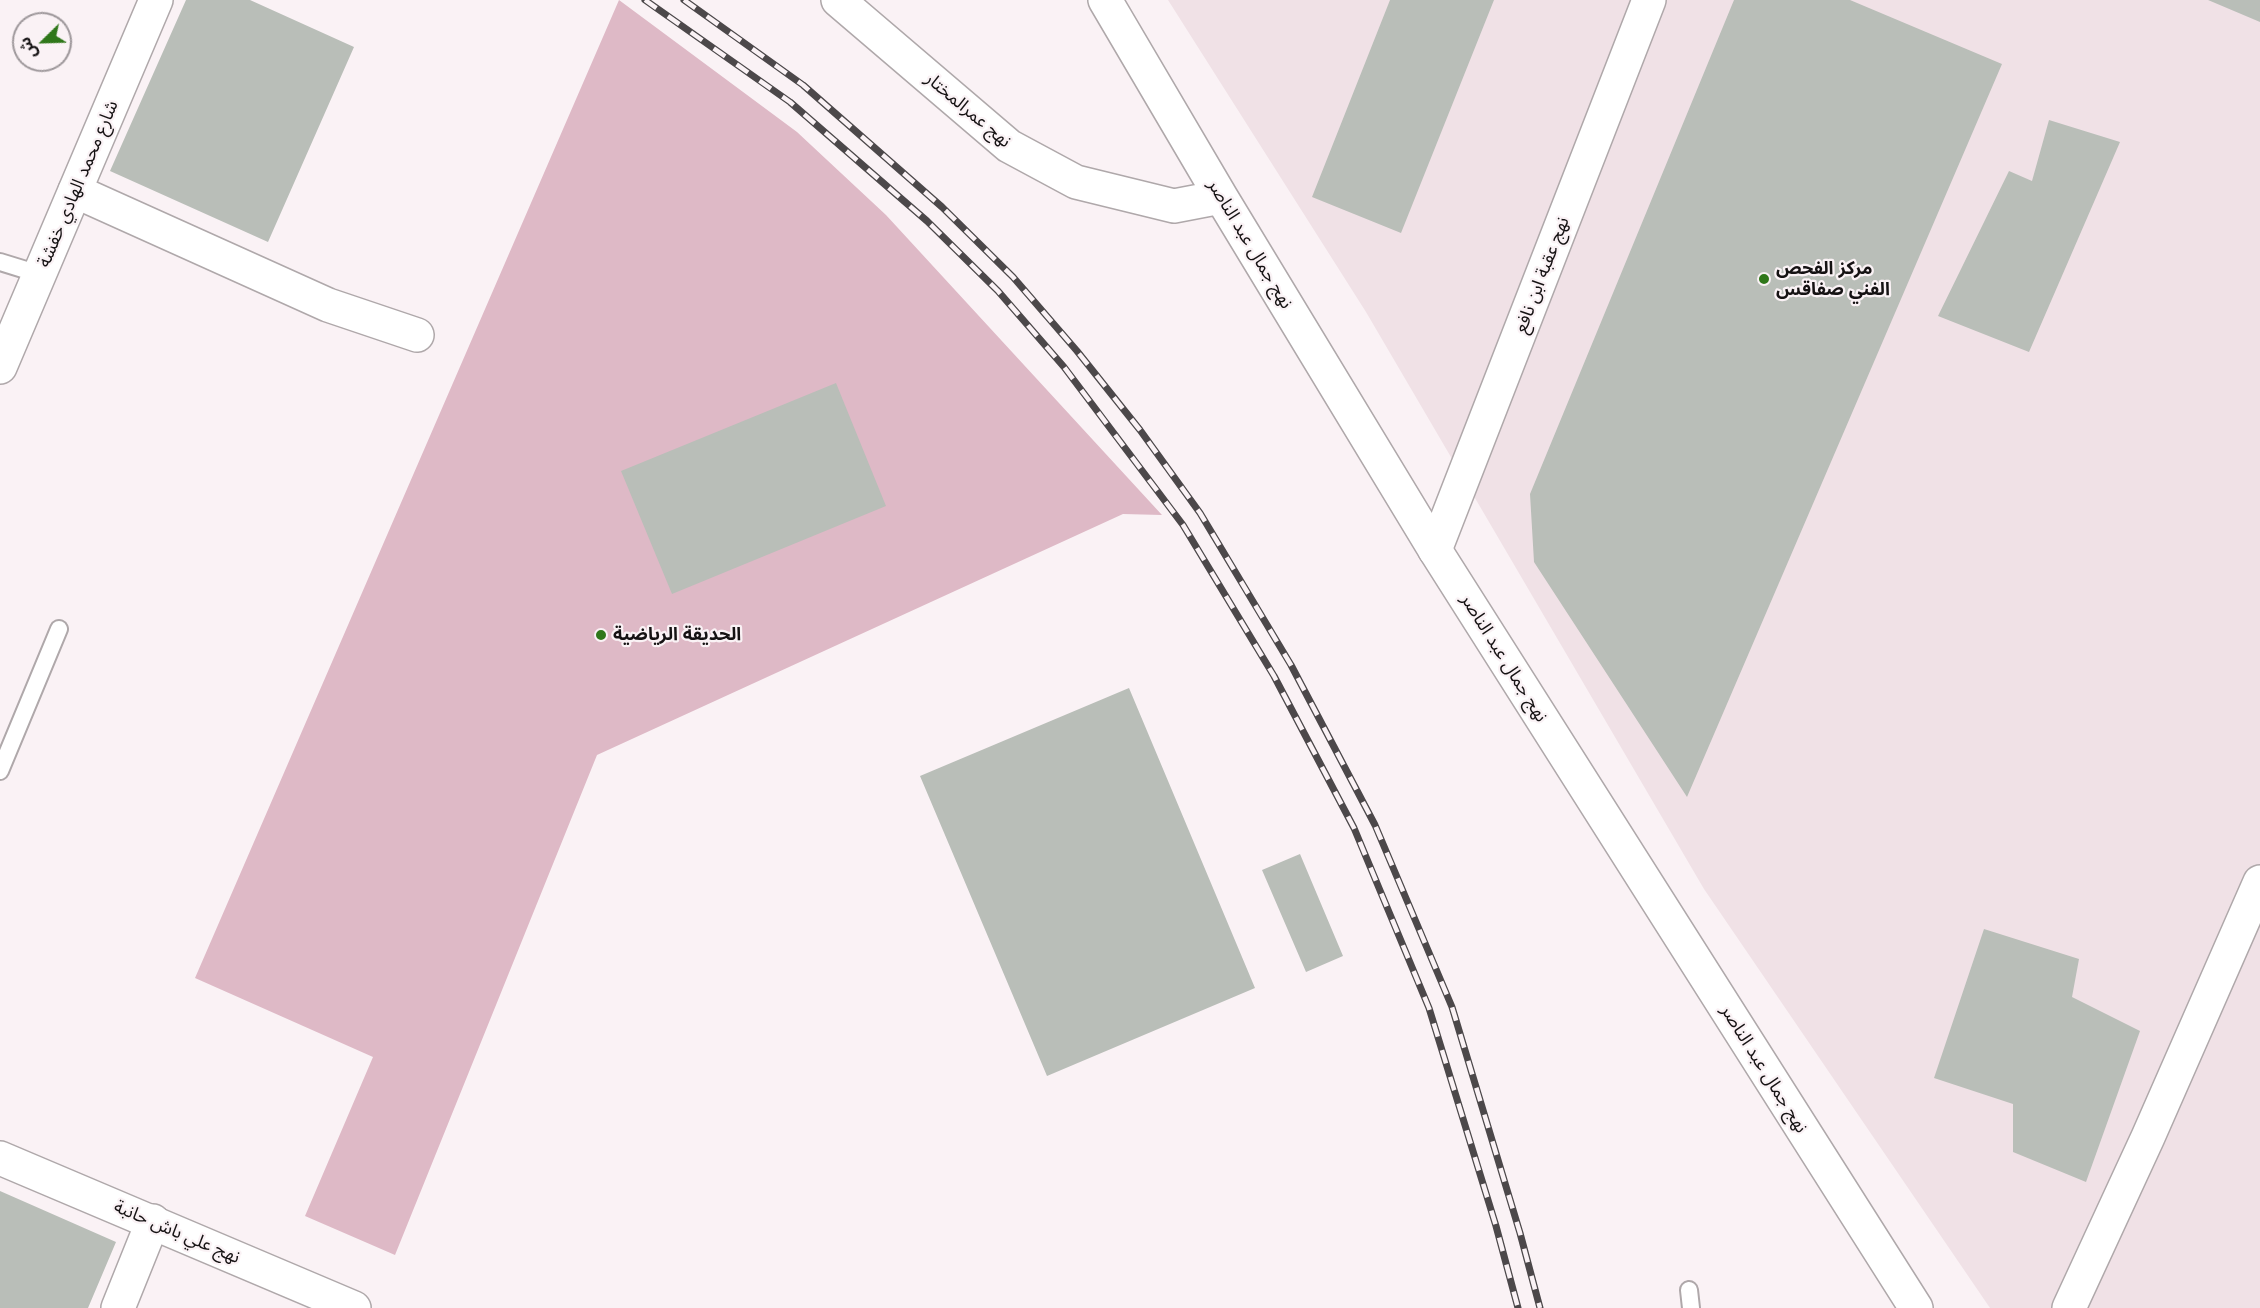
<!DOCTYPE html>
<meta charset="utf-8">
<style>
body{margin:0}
#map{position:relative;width:2260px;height:1308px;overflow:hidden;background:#faf2f5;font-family:Mulish,"Noto Sans Arabic",sans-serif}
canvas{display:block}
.north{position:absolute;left:12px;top:12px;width:60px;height:60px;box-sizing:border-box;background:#faf2f5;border:2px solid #9e989b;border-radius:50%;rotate:247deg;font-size:16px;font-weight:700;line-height:24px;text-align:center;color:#151213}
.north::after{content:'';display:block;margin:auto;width:21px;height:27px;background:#2f771a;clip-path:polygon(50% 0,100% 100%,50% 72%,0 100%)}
</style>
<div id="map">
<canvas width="2260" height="1308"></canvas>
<div class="north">ش</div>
</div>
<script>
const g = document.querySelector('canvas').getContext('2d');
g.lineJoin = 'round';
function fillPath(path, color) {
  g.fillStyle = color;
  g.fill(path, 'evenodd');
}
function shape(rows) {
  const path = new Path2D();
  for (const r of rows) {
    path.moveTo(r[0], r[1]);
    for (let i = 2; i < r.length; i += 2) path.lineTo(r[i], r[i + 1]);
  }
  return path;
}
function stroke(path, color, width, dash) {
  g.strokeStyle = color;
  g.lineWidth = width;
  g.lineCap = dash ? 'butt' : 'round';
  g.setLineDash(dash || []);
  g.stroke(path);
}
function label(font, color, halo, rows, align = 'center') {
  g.font = font + ' Mulish,"Noto Sans Arabic",sans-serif';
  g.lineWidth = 4.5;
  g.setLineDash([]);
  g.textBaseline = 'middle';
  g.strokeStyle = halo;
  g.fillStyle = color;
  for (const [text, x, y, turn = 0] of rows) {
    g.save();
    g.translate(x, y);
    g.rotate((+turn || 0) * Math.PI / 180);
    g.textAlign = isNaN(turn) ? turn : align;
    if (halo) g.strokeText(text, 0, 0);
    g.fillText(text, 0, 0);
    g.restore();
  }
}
fillPath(shape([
 [1168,0,2260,0,2260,1308,1990,1308,1704,889,1366,312]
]), '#f0e1e6');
fillPath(shape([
 [619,0,797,132,886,215,1162,515,1123,514,597,755,395,1255,305,1216,373,1057,195,978]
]), '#deb9c6');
fillPath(shape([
 [186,0,250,0,354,47,268,242,110,171],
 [1390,0,1494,0,1401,233,1312,197],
 [1734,0,1850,0,2002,64,1687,797,1534,562,1530,494],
 [2208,0,2260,0,2260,22],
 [2049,120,2120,142,2029,352,1938,316,2009,171,2032,181],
 [836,383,886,506,672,594,621,471],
 [1129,688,1255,988,1047,1076,920,776],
 [1300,854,1343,956,1306,972,1262,870],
 [1984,929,2079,959,2072,997,2140,1031,2086,1182,2013,1152,2013,1104,1934,1078],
 [0,1191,116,1242,88,1308,0,1308]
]), '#b9beb8');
const service = shape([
 [0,262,39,274],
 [0,771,59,629],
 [1689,1290,1691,1308]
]);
const minor = shape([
 [75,191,328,305,417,335],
 [1435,550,1649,0],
 [0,1158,354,1308],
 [2069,1308,2148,1137,2260,882]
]);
const tertiary = shape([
 [838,0,1009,146,1076,182,1174,206,1221,197],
 [1105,0,1221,197,1435,550,1916,1308],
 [0,367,156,0],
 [118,1308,153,1221]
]);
stroke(service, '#afa8aa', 20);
stroke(minor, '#afa8aa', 36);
stroke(tertiary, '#afa8aa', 36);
stroke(service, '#fff', 16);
stroke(minor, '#fff', 33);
stroke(tertiary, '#fff', 33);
const rail = shape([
 [645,0,790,102,927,221,998,291,1064,367,1183,525,1274,676,1354,828,1429,1008,1496,1226,1518,1308],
 [684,0,803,85,942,207,1013,277,1077,351,1140,430,1200,513,1291,665,1375,825,1452,1007,1520,1233,1540,1308]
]);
stroke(rail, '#4c484a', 7);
stroke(rail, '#faf2f5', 4.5, [14]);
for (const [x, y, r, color] of [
 [1764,279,6,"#2f771a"],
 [601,635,6,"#2f771a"]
]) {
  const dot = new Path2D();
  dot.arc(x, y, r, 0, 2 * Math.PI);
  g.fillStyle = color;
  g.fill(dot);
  stroke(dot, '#faf2f5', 2);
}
label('18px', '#151213', '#faf2f5', [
 ["نهج عمرالمختار",968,110,40],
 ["شارع محمد الهادي خفشة",78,184,-67],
 ["نهج جمال عبد الناصر",1250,244,59],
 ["نهج عقبة ابن نافع",1542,275,-69],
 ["نهج جمال عبد الناصر",1504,658,58],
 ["نهج جمال عبد الناصر",1764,1069,58],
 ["نهج علي باش حانبة",177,1232,23]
]);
label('bold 18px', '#151213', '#faf2f5', [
 ["مركز الفحص",1776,269],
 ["الفني صفاقس",1776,290],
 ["الحديقة الرياضية",613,635]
], 'left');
</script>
